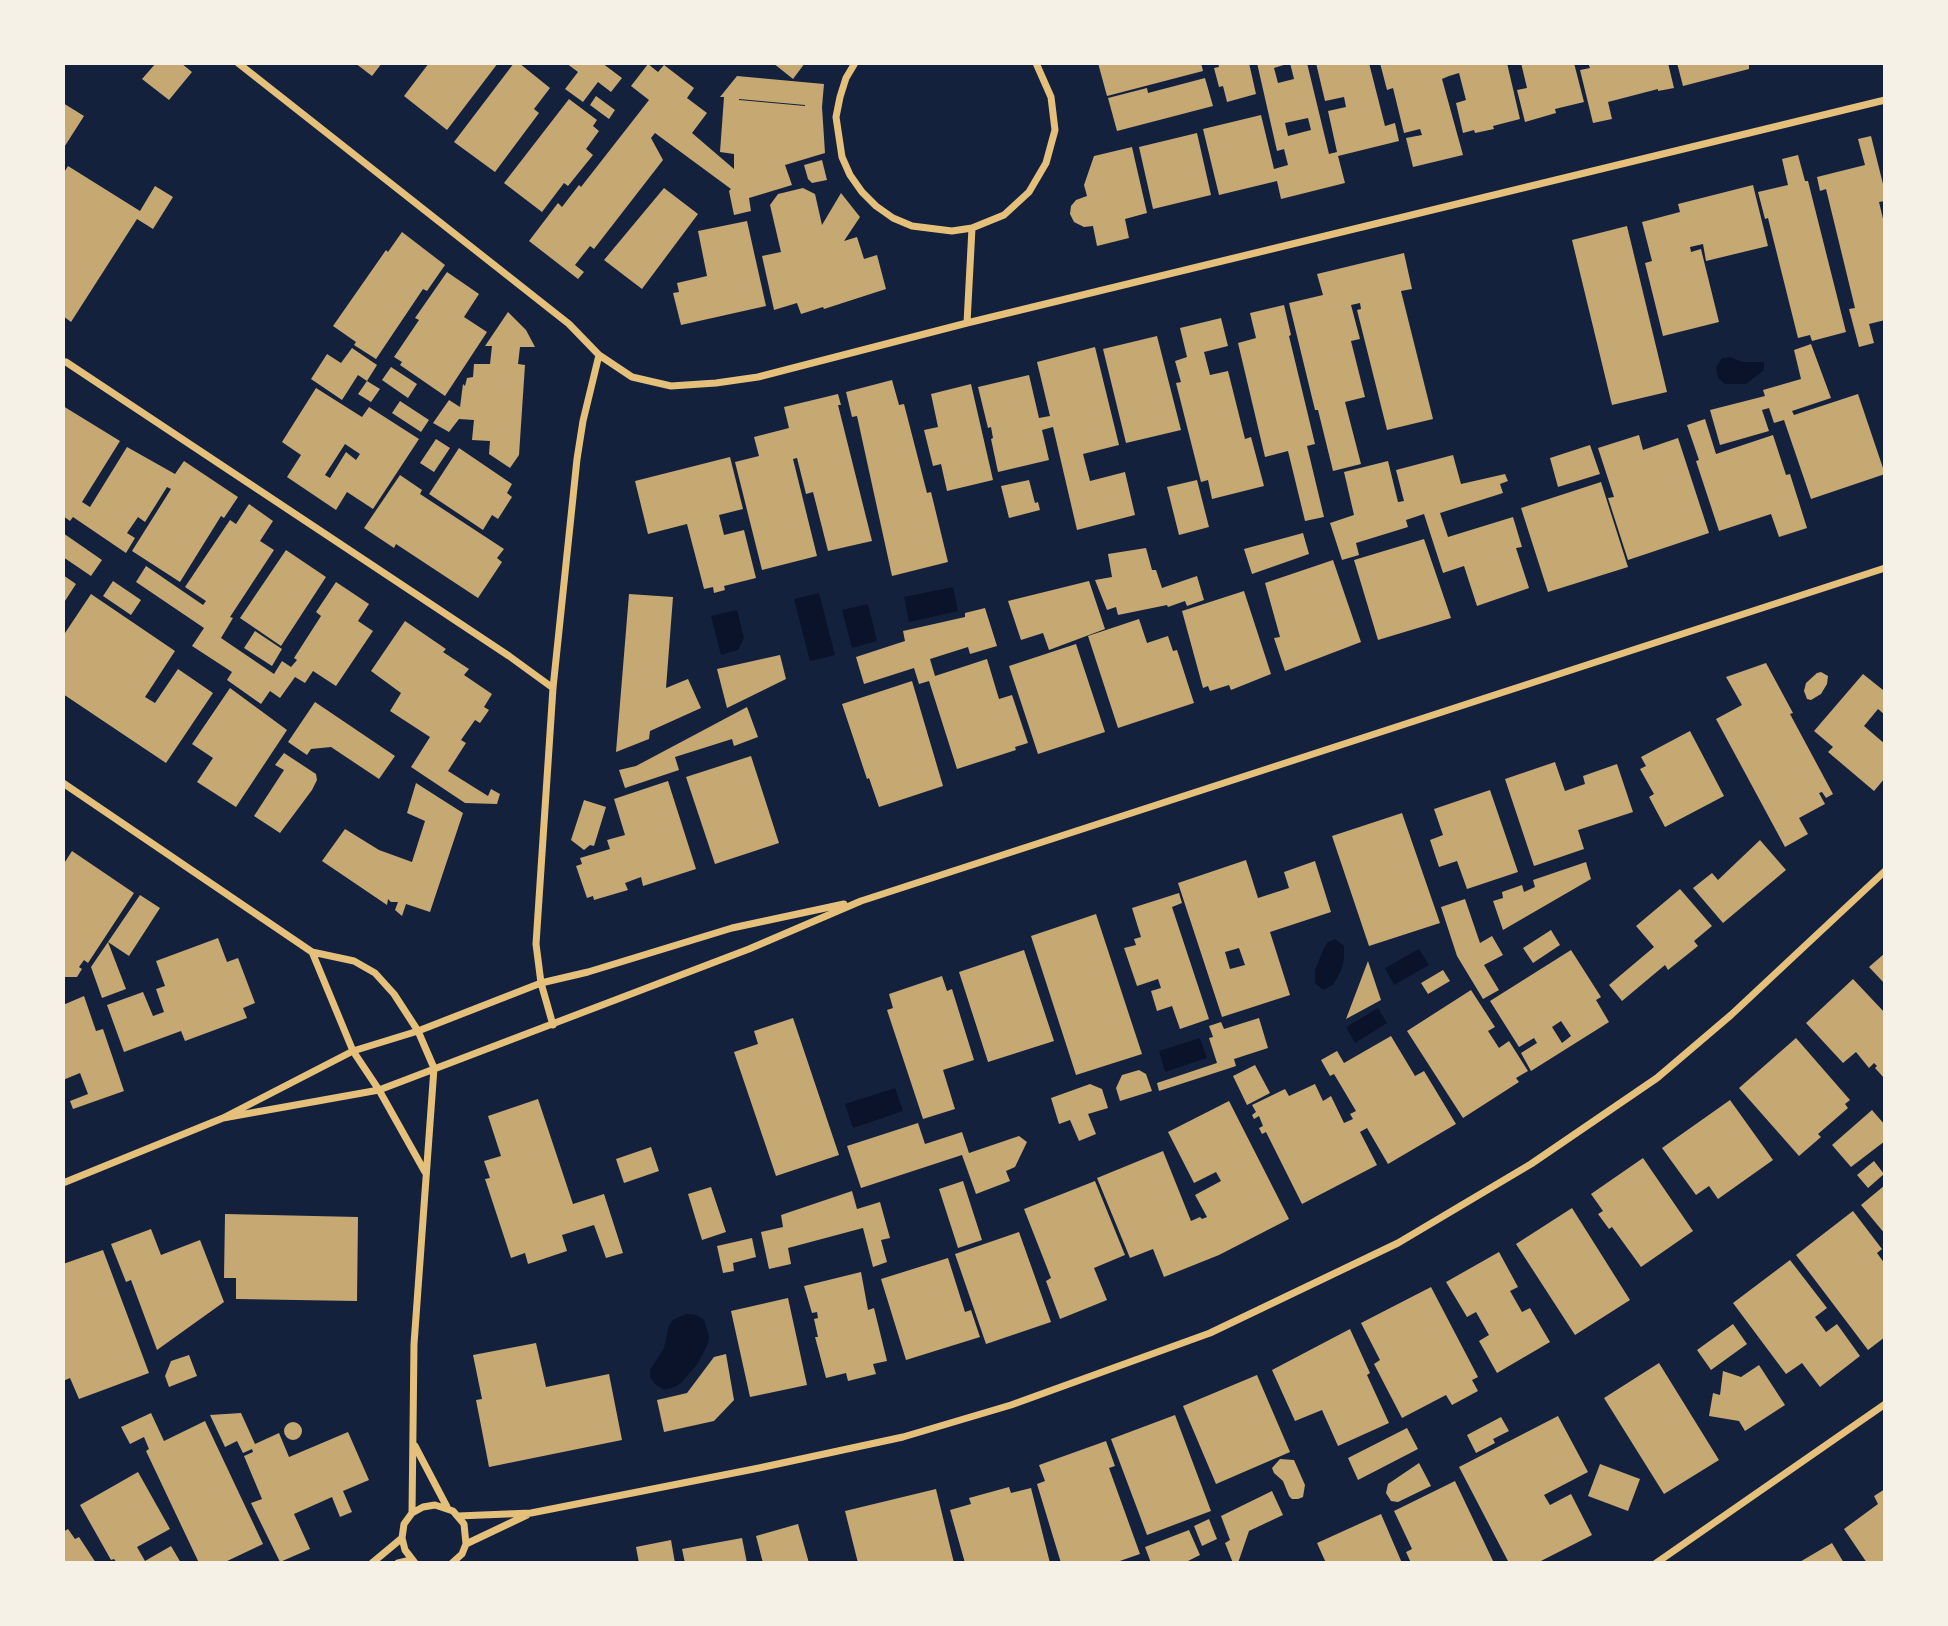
<!DOCTYPE html>
<style>
body{margin:0}
#map{position:relative;width:1948px;height:1626px;overflow:hidden;background:#14213d;font-family:"Varela Round",sans-serif}
canvas{display:block}
.frame{position:absolute;inset:0;border:65px solid #f6f1e7;pointer-events:none}
</style>
<div id="map">
<canvas width="1948" height="1626"></canvas>
<div class="frame"></div>
</div>
<script>
const g = document.querySelector('canvas').getContext('2d');
g.lineJoin = 'round';
function fillPath(path, color) {
  g.fillStyle = color;
  g.fill(path, 'evenodd');
}
function shape(rows) {
  const path = new Path2D();
  for (const r of rows) {
    if (r.length === 3) {
      path.moveTo(r[0] + r[2], r[1]);
      path.arc(r[0], r[1], r[2], 0, 2 * Math.PI);
      continue;
    }
    path.moveTo(r[0], r[1]);
    for (let i = 2; i < r.length; i += 2) path.lineTo(r[i], r[i + 1]);
  }
  return path;
}
function stroke(path, color, width, dash) {
  g.strokeStyle = color;
  g.lineWidth = width;
  g.lineCap = dash ? 'butt' : 'round';
  g.setLineDash(dash || []);
  g.stroke(path);
}
fillPath(shape([
 [1730,357,1743,362,1764,362,1764,370,1746,384,1725,384,1718,378,1716,367,1722,358],
 [953,587,958,611,909,622,904,597],
 [819,593,835,655,810,661,794,599],
 [868,604,877,641,852,648,842,610],
 [737,610,744,638,738,650,721,655,711,616],
 [1335,939,1344,946,1344,959,1341,971,1333,985,1323,990,1315,983,1315,970,1324,948,1328,942],
 [1419,949,1429,965,1394,985,1385,968],
 [1378,1008,1387,1023,1355,1043,1346,1027],
 [1200,1038,1207,1058,1165,1072,1159,1051],
 [895,1088,903,1111,853,1128,845,1104],
 [687,1314,697,1315,704,1320,709,1336,708,1344,698,1363,682,1382,675,1387,664,1390,655,1384,650,1377,650,1370,664,1348,669,1325,674,1319]
]), '#0b132b');
fillPath(shape([
 [156,63,181,63,192,72,169,100,142,79],
 [355,63,382,63,372,76],
 [429,63,498,63,447,130,404,96],
 [514,63,519,63,550,88,534,109,539,113,495,172,454,142],
 [566,63,602,63,622,78,611,92,598,82,583,102,565,89,578,72],
 [773,63,805,63,793,79],
 [1098,63,1201,63,1203,71,1107,96],
 [1218,63,1249,63,1256,94,1227,102,1223,86,1219,87,1214,68,1219,67],
 [1257,63,1290,63,1274,68,1278,83,1294,79,1290,63,1307,63,1329,154,1337,152,1328,111,1346,107,1344,97,1325,101,1316,63,1369,63,1385,126,1395,123,1399,141,1338,156,1345,183,1281,199,1277,181,1219,195,1203,129,1261,115,1274,169,1288,165,1284,149,1277,151],
 [1308,118,1311,130,1288,136,1285,123],
 [1380,63,1438,63,1439,65,1445,63,1507,63,1520,119,1493,126,1494,129,1475,133,1474,130,1463,133,1456,103,1466,100,1459,73,1449,76,1442,79,1463,155,1413,167,1406,138,1422,135,1420,129,1404,133,1393,88,1387,90],
 [1521,63,1574,63,1584,102,1555,109,1556,113,1525,122,1517,90,1527,88],
 [1588,63,1668,63,1674,88,1658,91,1658,89,1608,102,1612,119,1593,123,1580,70,1590,68],
 [1677,63,1749,63,1749,69,1683,86],
 [648,64,658,72,664,65,694,88,687,98,707,113,692,133,734,169,734,154,720,152,724,97,720,97,737,76,824,84,822,107,825,153,785,165,792,185,749,198,751,211,734,215,729,191,731,189,655,133,651,138,663,160,594,249,590,246,575,265,584,272,578,279,529,241,558,203,562,207,579,185,581,187,649,100,631,86],
 [739,99,805,105,805,106,739,100],
 [1205,78,1213,106,1117,131,1108,98,1147,88,1148,93],
 [596,96,615,110,609,119,590,105],
 [569,99,597,120,593,126,599,131,586,149,593,155,568,186,564,183,542,212,504,183],
 [63,103,84,116,63,149],
 [1197,133,1211,195,1153,209,1139,147],
 [1871,136,1885,192,1885,201,1879,202,1885,227,1885,320,1869,324,1874,343,1859,347,1849,309,1855,308,1826,189,1820,191,1817,177,1865,165,1858,139],
 [1132,147,1147,213,1125,219,1129,238,1097,246,1093,226,1084,227,1074,222,1070,214,1071,206,1076,200,1087,196,1084,185,1094,156],
 [1798,155,1805,181,1808,181,1846,332,1812,341,1810,335,1798,338,1768,218,1765,219,1758,192,1788,185,1782,159],
 [822,160,827,180,812,183,808,179,804,165],
 [68,166,140,211,155,186,173,197,153,229,137,219,71,322,63,316,63,174],
 [1753,185,1768,246,1706,261,1703,244,1690,247,1691,252,1701,249,1719,322,1663,336,1645,263,1652,261,1642,222,1680,212,1678,204],
 [664,188,698,214,642,289,604,260],
 [803,188,815,194,822,225,841,193,860,217,844,241,857,237,864,259,877,255,886,289,824,309,823,307,801,314,797,303,774,310,762,256,781,252,770,205,778,194],
 [747,221,766,306,681,325,673,293,679,292,677,283,707,276,698,231],
 [1627,226,1667,392,1612,405,1572,240],
 [402,232,445,265,427,291,423,289,376,359,354,345,356,342,333,326,386,250,388,252],
 [1404,253,1412,289,1401,291,1433,419,1387,430,1357,310,1361,309,1360,303,1351,305,1360,339,1351,341,1365,397,1345,402,1361,464,1333,471,1318,410,1315,410,1289,303,1323,295,1317,274],
 [447,272,479,294,464,317,487,332,445,396,400,365,402,362,394,357,419,320,415,318],
 [1284,305,1291,335,1289,336,1315,444,1307,446,1324,517,1305,521,1288,451,1265,457,1238,343,1256,338,1250,313],
 [508,312,526,330,535,347,520,347,518,364,525,365,519,455,510,468,489,454,490,441,472,440,474,420,459,419,449,432,433,423,449,400,460,407,463,384,465,386,467,378,473,377,474,364,490,364,492,346,485,346],
 [1221,318,1228,346,1204,352,1210,375,1228,371,1245,439,1251,437,1264,486,1212,499,1208,480,1201,482,1176,383,1181,382,1175,361,1187,357,1180,328],
 [1157,336,1181,430,1126,443,1103,349],
 [1811,344,1831,398,1792,411,1794,415,1858,394,1885,474,1811,499,1784,420,1774,423,1769,408,1762,410,1769,431,1720,445,1710,410,1765,396,1763,390,1801,379,1794,350],
 [1095,347,1119,445,1083,454,1090,481,1125,472,1135,515,1077,530,1053,427,1042,430,1049,460,998,472,991,439,993,438,991,427,988,428,978,387,1029,375,1039,418,1050,416,1037,362],
 [352,348,377,365,367,381,358,375,342,400,311,379,327,354,341,363],
 [391,367,417,384,408,398,382,380],
 [892,380,899,405,904,404,927,493,931,492,948,562,892,576,857,416,852,417,846,392],
 [367,381,380,389,371,402,358,394],
 [971,384,993,480,947,491,941,464,933,466,924,430,938,427,931,394],
 [316,388,362,417,369,407,419,439,373,509,347,492,336,510,287,477,301,455,282,442],
 [345,444,360,454,356,460,346,452,330,478,325,475],
 [838,394,841,405,838,405,872,541,828,551,813,492,806,494,797,458,793,459,817,556,762,570,735,462,759,456,754,437,789,428,784,407],
 [400,401,429,420,421,432,392,413],
 [63,406,120,441,82,502,90,507,127,447,175,474,184,461,238,497,224,518,221,516,180,582,132,551,171,489,167,487,145,522,138,517,127,533,135,538,126,553,73,517,70,521,63,516],
 [1705,419,1716,454,1773,435,1786,475,1790,474,1807,528,1779,537,1771,514,1719,531,1696,461,1699,460,1687,425],
 [1639,435,1643,450,1678,438,1709,533,1628,560,1608,498,1614,497,1598,448],
 [436,439,450,448,434,472,420,463],
 [1590,445,1600,474,1558,487,1550,458],
 [459,448,512,484,507,493,512,497,498,519,492,515,483,530,429,494],
 [1453,455,1461,484,1505,474,1508,481,1500,484,1503,493,1440,513,1448,537,1513,517,1522,547,1516,548,1529,588,1477,606,1464,566,1443,573,1424,514,1406,520,1408,527,1356,543,1359,555,1342,560,1330,523,1354,515,1344,472,1388,461,1398,502,1404,501,1396,470],
 [730,457,743,509,719,515,724,535,744,530,756,578,724,586,725,590,714,593,713,587,704,589,687,524,648,534,635,481],
 [400,475,422,490,420,494,504,549,497,558,502,562,478,598,396,544,394,548,364,528],
 [1029,480,1035,503,1038,502,1040,510,1009,518,1001,486],
 [1197,480,1209,527,1179,535,1167,487],
 [1601,482,1628,567,1548,592,1521,508],
 [249,504,273,521,260,541,274,550,230,617,233,618,221,638,274,674,282,661,291,667,297,660,294,658,321,616,316,612,336,582,369,604,358,621,373,631,336,686,313,671,305,683,295,677,280,698,270,691,261,704,227,680,232,672,192,646,204,628,136,582,146,566,203,605,206,601,185,587,230,520,236,524],
 [63,533,102,560,91,576,63,557],
 [1303,533,1309,554,1252,574,1244,549],
 [1424,539,1451,618,1378,640,1354,560],
 [1146,548,1152,570,1156,570,1162,588,1197,576,1204,600,1187,606,1185,601,1168,607,1167,605,1118,615,1116,607,1107,610,1095,580,1112,577,1108,554],
 [286,550,326,577,281,646,240,618],
 [1333,560,1361,642,1285,671,1274,638,1280,637,1265,583],
 [63,575,76,584,63,604],
 [113,581,141,600,131,615,103,596],
 [1089,581,1105,629,1049,650,1043,633,1021,640,1008,601],
 [1244,591,1271,674,1231,690,1229,685,1210,691,1208,686,1203,688,1182,611],
 [91,594,175,651,145,697,155,703,178,669,213,693,166,763,63,694,63,636],
 [629,594,673,597,666,688,688,679,701,708,650,731,649,739,616,752],
 [985,608,997,646,970,654,968,647,930,659,935,676,987,659,999,699,1012,695,1028,743,1015,747,1016,750,957,769,929,681,919,684,914,668,864,684,856,657,905,641,903,631,965,617,965,613],
 [1139,619,1147,643,1168,636,1173,651,1177,650,1194,703,1118,728,1088,636],
 [405,621,446,649,443,652,469,669,464,675,492,694,484,707,489,710,480,723,475,720,461,740,466,743,448,771,488,796,491,789,500,794,497,804,465,803,411,767,430,737,390,711,401,693,371,671],
 [255,631,282,649,272,666,244,648],
 [1076,644,1105,732,1038,754,1009,666],
 [780,655,786,679,727,708,717,669],
 [1766,663,1793,713,1790,714,1833,794,1826,798,1822,792,1819,793,1825,804,1799,818,1808,834,1785,847,1716,719,1742,705,1726,677],
 [1821,672,1828,676,1827,684,1821,694,1811,700,1807,699,1804,691,1806,683,1817,673],
 [1863,674,1883,690,1885,688,1885,715,1878,709,1864,726,1885,744,1885,778,1874,791,1828,752,1833,747,1814,731],
 [912,681,943,786,879,807,869,778,867,779,842,704],
 [230,688,287,730,236,807,197,782,213,758,192,744],
 [315,702,395,756,379,779,331,747,311,749,307,755,288,742],
 [747,707,758,737,734,746,732,739,675,757,679,770,625,788,619,770,636,766],
 [1690,731,1724,796,1665,827,1649,797,1654,794,1640,769,1646,766,1641,757],
 [284,753,316,774,317,780,312,790,280,833,254,816,284,770,275,765],
 [751,756,779,843,715,864,686,777],
 [1555,762,1565,791,1585,784,1583,776,1617,764,1633,812,1578,830,1584,849,1534,866,1505,779],
 [668,781,696,869,643,886,641,877,625,883,628,890,594,900,593,896,587,898,576,866,582,864,580,858,610,849,607,840,625,835,614,799],
 [416,783,463,813,430,912,406,904,402,916,395,910,398,902,391,902,388,899,387,905,322,861,345,829,379,850,412,862,425,821,407,813],
 [1490,790,1518,872,1467,889,1457,861,1439,867,1430,840,1443,835,1434,809],
 [584,800,606,807,594,846,590,845,584,850,571,840],
 [1402,813,1440,923,1369,946,1332,836],
 [1760,840,1786,870,1723,923,1693,888,1712,873,1718,880],
 [72,851,134,893,88,963,84,960,79,967,82,969,77,977,63,977,63,865],
 [1246,860,1258,898,1289,888,1284,872,1315,861,1331,912,1270,932,1290,995,1222,1017,1178,883],
 [1239,948,1245,965,1230,969,1225,952],
 [1586,862,1591,879,1503,930,1493,901,1503,898,1502,892,1522,885,1524,892,1535,887,1533,880],
 [1680,889,1712,926,1694,941,1698,946,1668,970,1665,965,1622,1001,1609,985,1654,947,1636,926],
 [1179,893,1182,903,1172,907,1209,1019,1180,1029,1172,1006,1157,1011,1151,991,1161,988,1158,979,1137,986,1124,948,1136,945,1134,939,1141,937,1132,908],
 [140,895,160,908,129,956,108,942],
 [1465,899,1480,943,1492,936,1503,955,1484,965,1499,990,1483,999,1457,956,1441,907],
 [1096,914,1142,1054,1076,1075,1031,936],
 [1551,930,1560,945,1533,963,1523,948],
 [218,938,227,962,238,958,255,1003,243,1008,247,1018,185,1041,181,1031,124,1052,107,1005,143,992,153,1016,164,1012,156,989,165,986,156,961],
 [108,942,126,989,102,998,91,967],
 [1024,950,1054,1041,988,1062,959,972],
 [1571,950,1601,997,1596,1000,1609,1022,1531,1071,1521,1053,1537,1043,1534,1038,1519,1047,1490,1001],
 [1561,1021,1571,1036,1562,1043,1552,1027],
 [1885,953,1885,984,1869,967],
 [1368,961,1381,1000,1346,1019],
 [1443,970,1450,981,1428,994,1421,983],
 [942,976,947,991,952,989,974,1060,943,1070,955,1109,923,1119,887,1010,893,1008,889,994],
 [1853,979,1885,1013,1885,1079,1875,1068,1877,1066,1874,1063,1869,1068,1856,1052,1843,1063,1806,1023],
 [1471,990,1495,1027,1488,1031,1499,1048,1509,1041,1528,1071,1516,1078,1519,1082,1463,1118,1407,1031],
 [84,996,96,1031,103,1029,124,1091,73,1109,70,1101,88,1094,80,1073,63,1080,63,1005],
 [793,1018,839,1155,776,1176,734,1052,758,1044,754,1031],
 [1259,1018,1268,1048,1234,1059,1236,1066,1227,1069,1159,1091,1157,1083,1217,1063,1209,1038,1213,1037,1209,1026,1221,1022,1224,1029],
 [1391,1036,1415,1076,1424,1071,1456,1124,1388,1164,1367,1128,1360,1132,1377,1165,1302,1204,1266,1132,1262,1134,1259,1128,1263,1126,1259,1116,1254,1119,1252,1115,1256,1112,1252,1105,1285,1089,1289,1096,1315,1084,1323,1101,1331,1096,1344,1123,1353,1119,1350,1114,1356,1111,1334,1074,1330,1076,1321,1060,1337,1051,1344,1063],
 [1796,1038,1850,1100,1845,1104,1848,1108,1818,1134,1821,1137,1799,1156,1739,1088],
 [1255,1065,1270,1093,1247,1105,1233,1076],
 [1139,1070,1146,1074,1152,1091,1120,1101,1116,1088,1122,1075],
 [1090,1084,1102,1089,1108,1108,1088,1114,1096,1134,1079,1141,1070,1120,1059,1124,1051,1098],
 [538,1099,573,1204,604,1194,623,1253,606,1258,594,1225,562,1235,567,1251,528,1264,525,1253,511,1258,485,1179,490,1178,484,1161,501,1156,488,1116],
 [1730,1100,1773,1160,1718,1199,1709,1186,1696,1195,1662,1148],
 [1229,1101,1289,1219,1219,1255,1164,1277,1153,1249,1130,1258,1097,1178,1163,1151,1191,1221,1200,1217,1202,1219,1207,1217,1195,1195,1221,1181,1216,1172,1194,1183,1168,1132],
 [1872,1110,1885,1125,1885,1141,1851,1167,1832,1145],
 [918,1123,925,1144,962,1132,969,1153,1019,1136,1027,1142,1015,1167,1006,1171,1010,1181,976,1194,962,1155,861,1188,847,1146],
 [651,1147,659,1171,624,1183,616,1159],
 [1643,1158,1693,1231,1641,1267,1612,1227,1609,1229,1598,1214,1603,1211,1591,1194],
 [1874,1161,1884,1174,1868,1188,1857,1175],
 [963,1181,982,1240,958,1248,939,1189],
 [1095,1181,1125,1255,1094,1268,1107,1300,1060,1319,1046,1281,1051,1278,1024,1209],
 [1885,1185,1885,1234,1861,1205],
 [711,1187,726,1232,702,1240,688,1194],
 [852,1191,857,1209,880,1202,890,1238,881,1240,887,1262,873,1267,863,1228,788,1248,791,1264,769,1269,761,1232,783,1227,781,1215],
 [1572,1208,1630,1300,1575,1335,1516,1244],
 [1853,1211,1882,1249,1877,1253,1885,1264,1885,1337,1868,1350,1796,1255],
 [225,1214,358,1217,357,1301,236,1299,236,1278,224,1278],
 [151,1229,161,1255,200,1240,224,1302,157,1350,131,1280,126,1282,111,1244],
 [1019,1232,1051,1322,986,1344,955,1254],
 [752,1238,756,1257,733,1263,734,1271,723,1273,717,1246],
 [103,1250,149,1373,79,1399,70,1378,63,1381,63,1350,65,1349,63,1264],
 [1499,1252,1518,1287,1510,1291,1522,1312,1530,1308,1550,1342,1497,1373,1479,1341,1489,1335,1476,1312,1467,1317,1446,1282],
 [948,1258,965,1312,971,1310,980,1337,906,1360,881,1279],
 [1790,1260,1827,1308,1815,1317,1826,1332,1837,1324,1860,1356,1820,1387,1802,1363,1786,1374,1733,1303],
 [861,1272,868,1310,874,1308,887,1361,873,1364,876,1374,848,1381,846,1373,826,1378,815,1337,818,1337,814,1319,818,1318,817,1312,812,1313,804,1286],
 [1431,1287,1478,1377,1472,1380,1478,1391,1452,1405,1446,1395,1402,1418,1374,1364,1380,1360,1361,1323],
 [788,1298,807,1385,750,1397,731,1311],
 [1733,1324,1747,1344,1711,1370,1697,1350],
 [1350,1329,1370,1373,1367,1375,1389,1423,1338,1446,1322,1410,1295,1421,1272,1370],
 [536,1343,546,1387,609,1374,622,1440,489,1467,476,1400,482,1399,473,1355],
 [726,1354,734,1400,714,1421,664,1432,657,1400,687,1393,714,1357],
 [189,1355,197,1376,169,1387,165,1376,171,1361],
 [1659,1363,1719,1460,1664,1494,1604,1398],
 [1759,1365,1785,1405,1745,1431,1739,1421,1709,1416,1713,1393,1720,1395,1723,1371,1741,1377],
 [1257,1375,1290,1452,1216,1484,1183,1406],
 [151,1413,164,1441,205,1421,263,1544,223,1563,199,1563,146,1451,149,1449,144,1437,130,1444,121,1427],
 [241,1413,255,1444,279,1433,289,1457,348,1432,369,1480,343,1491,352,1512,340,1517,332,1497,294,1514,310,1549,280,1562,251,1503,262,1499,244,1456,253,1452,252,1449,243,1453,237,1441,225,1447,210,1415],
 [1175,1415,1211,1511,1147,1535,1111,1439],
 [1558,1416,1588,1472,1544,1495,1550,1505,1571,1494,1592,1535,1537,1563,1509,1563,1459,1467],
 [1501,1417,1509,1431,1493,1439,1495,1443,1476,1453,1467,1435],
 [293,1431,9],
 [1407,1428,1418,1449,1358,1480,1348,1458],
 [1106,1441,1115,1466,1109,1468,1140,1554,1114,1563,1061,1563,1037,1484,1045,1481,1039,1465],
 [1280,1459,1294,1460,1305,1485,1303,1497,1298,1499,1292,1499,1289,1496,1283,1481,1274,1473,1272,1468],
 [1419,1463,1431,1486,1398,1502,1391,1501,1386,1493,1388,1484],
 [1600,1464,1640,1479,1628,1511,1588,1496],
 [138,1472,170,1529,137,1547,145,1561,171,1546,181,1563,117,1563,114,1559,111,1560,80,1505],
 [1455,1481,1494,1563,1411,1563,1406,1552,1412,1549,1394,1511],
 [1009,1487,1011,1493,1031,1488,1050,1563,965,1563,950,1510,971,1504,969,1498],
 [936,1489,954,1563,858,1563,845,1511],
 [1885,1489,1885,1563,1867,1563,1844,1529,1878,1504,1874,1496],
 [1272,1491,1283,1515,1249,1531,1238,1563,1233,1563,1225,1543,1230,1540,1221,1516],
 [1381,1514,1402,1563,1326,1563,1317,1543],
 [1209,1519,1217,1539,1202,1546,1194,1526],
 [798,1524,809,1563,763,1563,756,1536],
 [68,1529,75,1539,79,1537,96,1563,63,1563,63,1532],
 [1189,1530,1200,1555,1184,1563,1151,1563,1145,1547],
 [742,1538,747,1563,685,1563,682,1549],
 [671,1540,675,1563,639,1563,636,1547],
 [1832,1543,1844,1563,1798,1563]
]), '#c6a872');
stroke(shape([
 [238,63,569,324,599,355],
 [855,63,846,78,840,97,836,117,842,157,850,175,862,192,876,206,893,218,912,226,952,231,972,228,1004,215,1029,192,1046,163,1055,130,1051,97,1036,63],
 [967,323,972,228],
 [66,362,509,656,553,688],
 [63,783,312,952,354,961,375,973,394,994,418,1031,434,1068,414,1344,412,1513],
 [312,952,353,1051,379,1090,425,1172],
 [553,1025,541,983,536,944,553,688,577,459,583,421,599,355,632,377,671,386,716,383,758,377,967,323,1885,100],
 [223,1118,379,1090,749,949,861,901,1885,568],
 [63,1183,223,1118,353,1051,418,1031,541,983,588,972,732,928,844,904],
 [415,1446,447,1507],
 [458,1516,531,1513,759,1468,903,1437,1011,1405,1210,1333,1398,1243,1531,1164,1657,1078,1731,1015,1885,871],
 [466,1544,527,1515],
 [372,1563,402,1538],
 [398,1563,411,1560],
 [415,1563,405,1550,402,1538,404,1524,412,1513,423,1507,435,1505,453,1511,464,1524,466,1544,462,1554,452,1563],
 [1656,1563,1885,1404]
]), '#e5c07b', 7);
</script>
